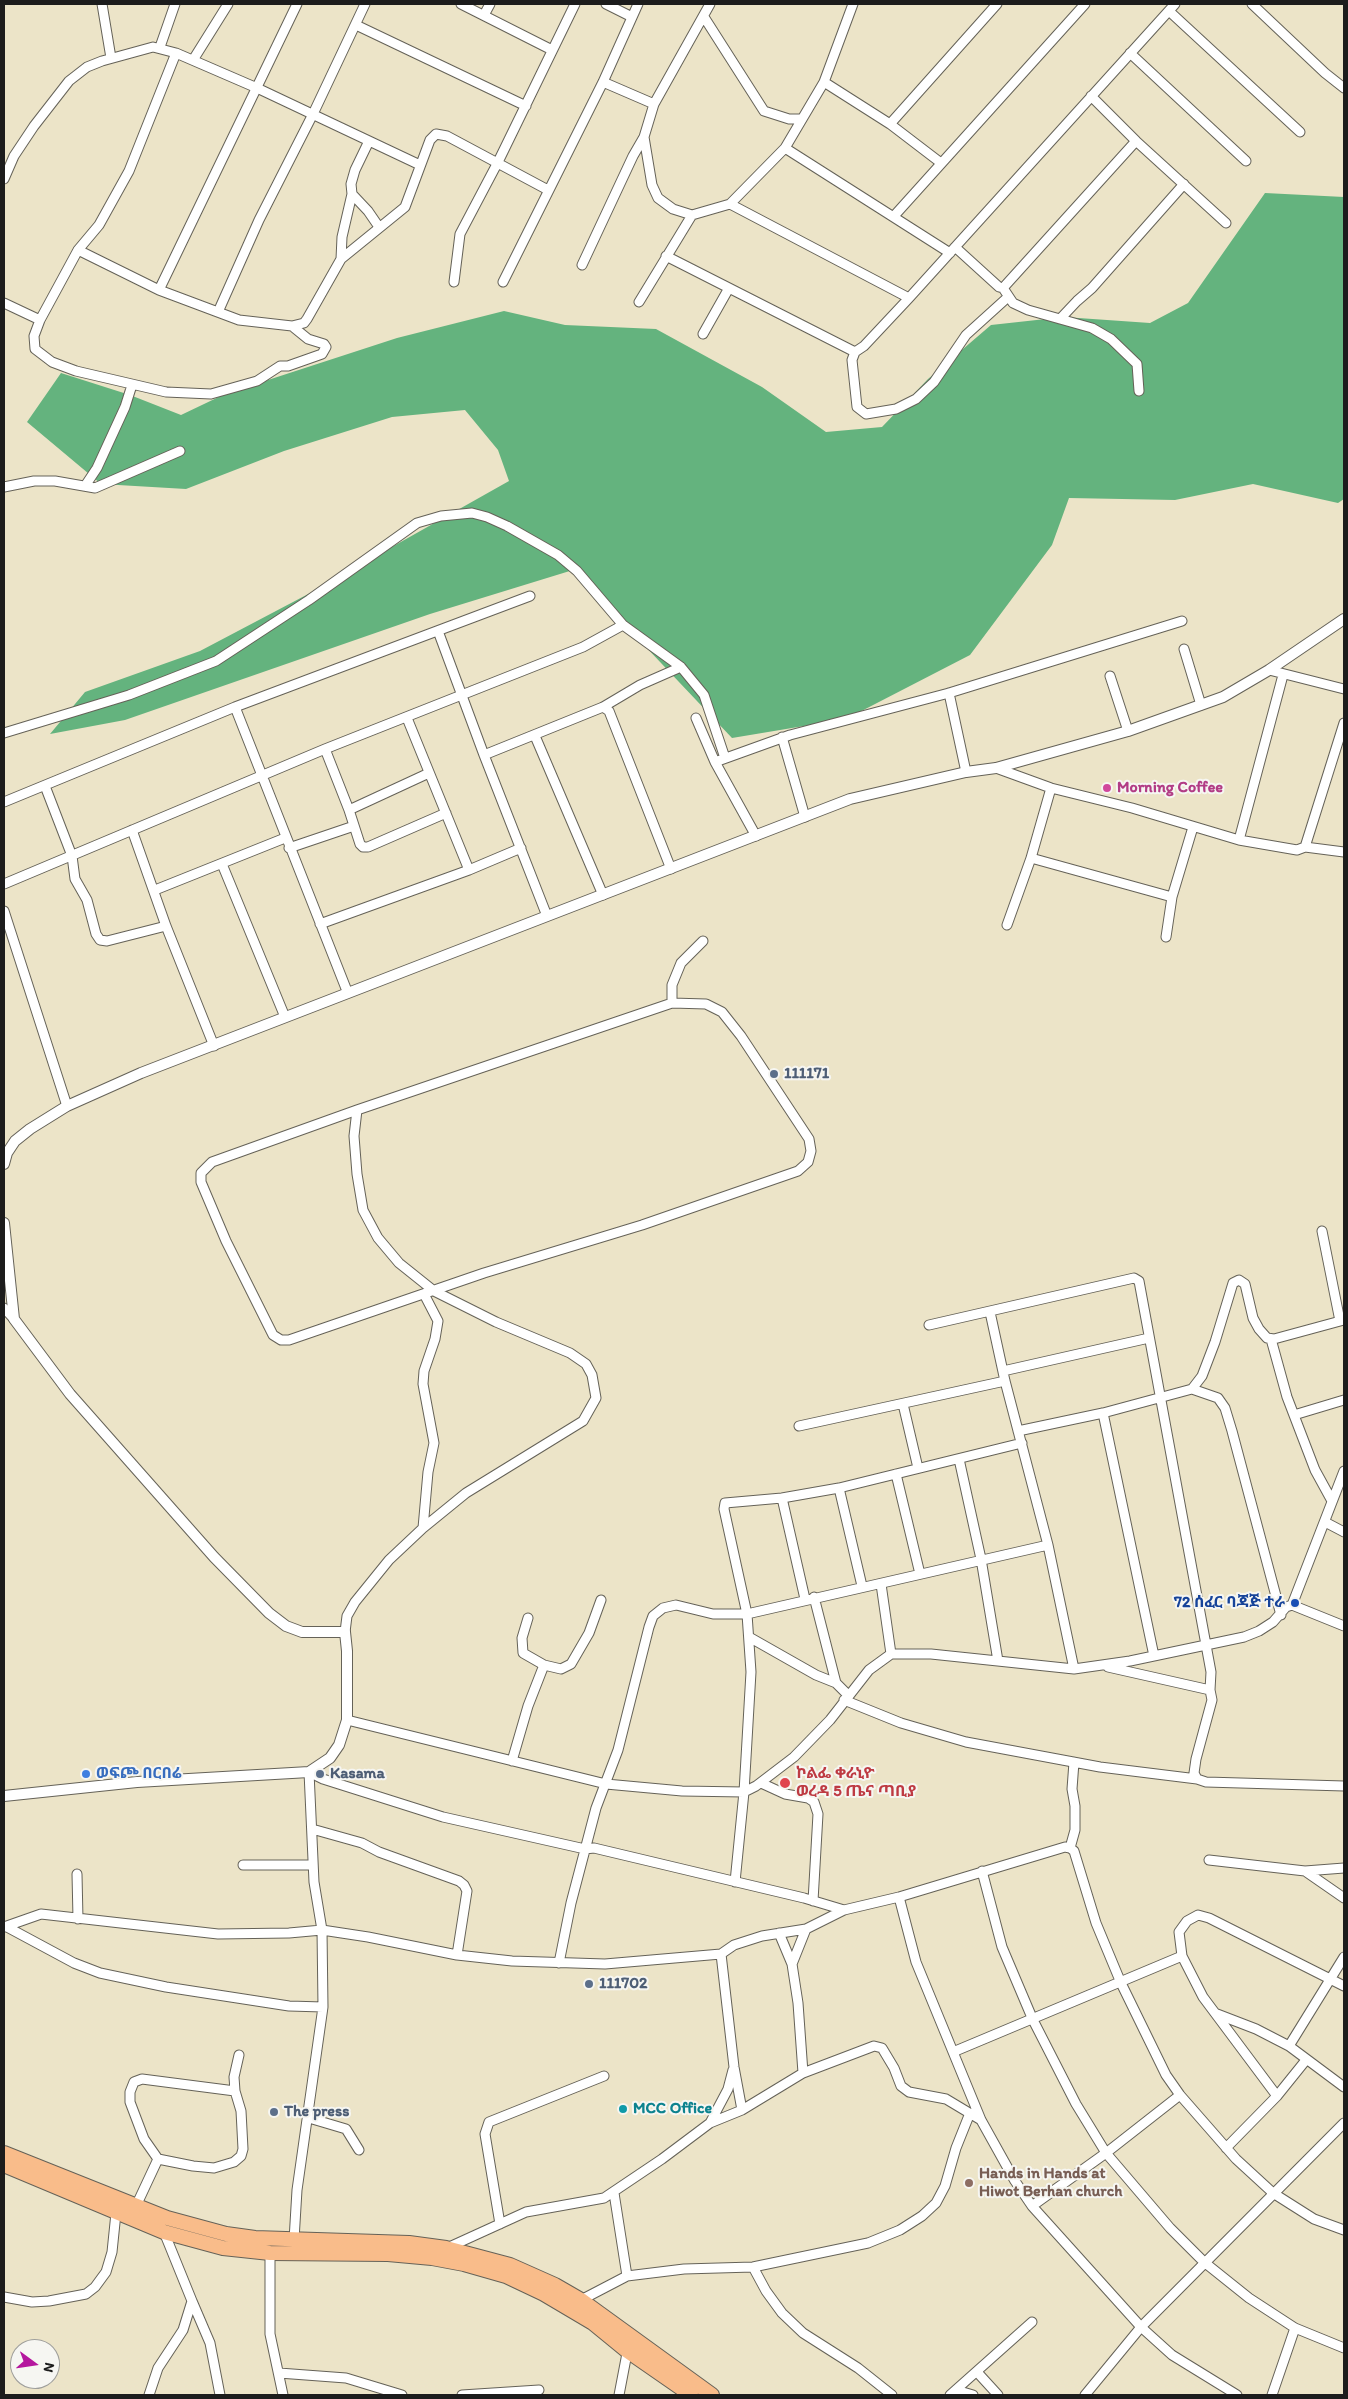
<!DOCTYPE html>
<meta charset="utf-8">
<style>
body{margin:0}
#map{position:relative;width:1348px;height:2399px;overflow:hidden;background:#ece4c8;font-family:Itim,sans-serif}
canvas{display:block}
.frame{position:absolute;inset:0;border:5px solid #1c1c1c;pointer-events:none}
.north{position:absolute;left:10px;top:2339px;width:50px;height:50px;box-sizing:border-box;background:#f6f6f2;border:1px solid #9f9f9c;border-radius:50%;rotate:104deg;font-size:14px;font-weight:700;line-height:20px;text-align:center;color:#1c1c1c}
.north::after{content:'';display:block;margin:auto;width:18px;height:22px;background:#b5179e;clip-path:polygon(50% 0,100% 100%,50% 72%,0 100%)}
</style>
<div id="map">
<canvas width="1348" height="2399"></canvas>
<div class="frame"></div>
<div class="north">N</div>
</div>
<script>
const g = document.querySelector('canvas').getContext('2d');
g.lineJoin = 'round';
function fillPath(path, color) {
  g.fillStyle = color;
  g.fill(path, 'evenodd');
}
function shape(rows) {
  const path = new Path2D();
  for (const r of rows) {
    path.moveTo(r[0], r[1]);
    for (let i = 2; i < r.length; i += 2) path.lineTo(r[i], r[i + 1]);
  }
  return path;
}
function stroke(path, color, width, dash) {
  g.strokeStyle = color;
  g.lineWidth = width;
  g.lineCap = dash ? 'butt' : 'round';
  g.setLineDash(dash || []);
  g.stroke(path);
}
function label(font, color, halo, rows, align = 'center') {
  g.font = font + ' Itim,"Noto Sans Ethiopic",sans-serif';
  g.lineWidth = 4;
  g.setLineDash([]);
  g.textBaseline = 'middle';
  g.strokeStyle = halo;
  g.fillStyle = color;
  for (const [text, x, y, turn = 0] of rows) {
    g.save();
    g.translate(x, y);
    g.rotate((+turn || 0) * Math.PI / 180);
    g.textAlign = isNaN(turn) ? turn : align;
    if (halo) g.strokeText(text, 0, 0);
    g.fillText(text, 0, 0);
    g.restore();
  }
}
fillPath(shape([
 [1265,193,1344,197,1344,499,1338,503,1253,484,1175,500,1069,498,1052,545,970,655,846,719,732,738,573,570,430,614,125,720,50,734,85,692,200,651,312,592,509,481,498,450,465,410,392,417,284,451,186,489,101,484,27,422,61,373,130,395,181,415,225,394,397,338,504,311,565,325,656,329,762,387,826,432,882,427,928,379,991,325,1064,317,1150,323,1188,303]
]), '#64b37e');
const minor = shape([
 [102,4,111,58],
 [461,4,552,50],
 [606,4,632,17],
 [1252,4,1325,73,1344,88],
 [1169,11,1300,132],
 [484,15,490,4],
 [704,17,764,111,789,119,802,119],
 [356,25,526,106],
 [160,47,175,4],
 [176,53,129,171,99,225,78,250,40,320,34,336,35,349,52,362,76,371,166,392,211,394,257,381,280,366,288,366,322,354,326,347,324,344,308,339,292,326],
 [1130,53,1246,161],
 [193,60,228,4],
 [603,82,654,104],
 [824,82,890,124,941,163],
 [1091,96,1136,141,1226,223],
 [890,124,997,4],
 [644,137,652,185,658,198,673,209,692,215,730,204,785,148,824,82,853,4],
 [785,148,950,253],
 [4,179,14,156,34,126,69,81,87,67,102,61,153,47,176,53,257,88,420,165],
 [352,194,368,211,379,227],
 [730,204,909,298],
 [894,216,1085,4],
 [955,247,999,287,1003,288,1013,303,1028,310,1092,328,1111,339,1137,364,1139,391],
 [78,250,159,290,239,320,292,326,304,323,307,319,341,259,405,207,430,140,436,134,447,136,548,190],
 [666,256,855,352],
 [341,259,342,237,352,194,351,184,355,170,369,141],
 [582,265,633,156,644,137,654,104,710,4],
 [454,282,460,234,498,162,575,4],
 [503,282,603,82,638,4],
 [1003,288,1136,141],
 [159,290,297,4],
 [1008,297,966,335,934,382,916,399,896,409,866,414,857,407,852,360,855,352,864,346,909,298,1175,4],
 [639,302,692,215],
 [4,303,40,320],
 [218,312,259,220,313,114,365,4],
 [1060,319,1077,301,1092,288,1184,184],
 [703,334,729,288],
 [85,486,97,468,125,407,132,385],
 [4,487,34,481,55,481,95,488,180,451],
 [438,631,484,755,547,916],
 [1184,649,1201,705],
 [1269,670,1344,689],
 [1110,676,1128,731],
 [949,693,966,772],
 [235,707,347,991],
 [603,707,609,711,671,869],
 [407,718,469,870],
 [696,718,715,762,756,836],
 [4,733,129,695,216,661,309,600,417,523,441,516,472,513,487,517,507,526,558,555,577,571,623,625,681,667,704,695,725,758],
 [535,736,603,895],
 [782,737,805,817],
 [325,749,349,810,360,844,363,847,368,847,446,813],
 [484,755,603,707,640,685,681,667],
 [715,762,790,735,949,693,1182,621],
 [996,768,1051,788,1132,808,1239,840,1297,850,1305,847,1344,852],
 [45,786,72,856,75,879,87,900,96,934,100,940,107,941,166,926],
 [4,802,235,707,530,596],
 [349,810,429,773],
 [132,830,166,926,214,1046],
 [1239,840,1283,675],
 [1305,847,1344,723],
 [289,848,354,826],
 [1031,858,1172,897],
 [222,864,285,1017],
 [4,884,325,749,583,647,623,625],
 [155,890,285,838],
 [4,911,67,1106],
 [320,924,469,870,521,848],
 [1007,925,1031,858,1051,788],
 [1166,937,1172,897,1193,827],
 [672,1003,706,1004,722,1012,741,1036,809,1139,811,1151,808,1162,798,1171,642,1225,484,1273,289,1340,281,1340,273,1335,226,1241,201,1182,201,1173,212,1162,357,1110,672,1003],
 [672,1003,672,985,681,963,703,941],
 [1322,1231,1340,1321],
 [4,1308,14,1319],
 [990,1312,1005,1381,1048,1545,1074,1669],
 [929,1325,1134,1278,1139,1281,1211,1672,1210,1690,1212,1700,1196,1759,1194,1773,1197,1779],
 [1271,1339,1287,1397,1315,1470,1332,1501],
 [1003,1371,1149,1338],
 [1192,1389,1202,1376,1215,1342,1233,1283,1239,1280,1245,1284,1253,1318,1259,1329,1267,1338,1274,1339,1344,1320],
 [903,1404,918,1468],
 [1103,1413,1154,1656],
 [1294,1415,1344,1400],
 [799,1426,1005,1381],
 [1018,1431,1103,1413,1192,1389,1218,1398,1225,1408,1232,1431,1281,1615],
 [959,1459,981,1559,998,1661],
 [896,1474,920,1574],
 [839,1488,862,1586],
 [782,1498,805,1599],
 [1325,1522,1344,1532],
 [423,1528,428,1472,434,1443,423,1384,424,1371,435,1339,438,1321,424,1294],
 [881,1584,891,1654],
 [814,1597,836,1683],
 [1292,1605,1344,1626],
 [528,1618,522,1638,523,1653,544,1665,561,1669,571,1664,589,1633,601,1600],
 [345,1632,347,1616,355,1602,389,1560,423,1528,466,1493,583,1421,596,1398,592,1375,586,1364,570,1353,496,1322,434,1291,399,1263,378,1238,363,1210,357,1174,354,1136,357,1110],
 [749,1637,816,1675,836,1683,848,1695],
 [1108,1667,1210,1690],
 [844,1700,901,1723,966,1742,1100,1767,1197,1779,1206,1782,1344,1786],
 [347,1720,606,1784,682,1791,744,1792,756,1786,794,1757,830,1720,869,1670,891,1654,931,1654,1074,1669,1130,1661,1244,1637,1259,1631,1273,1622,1286,1607,1292,1605,1344,1471],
 [512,1761,528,1706,544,1665],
 [761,1783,785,1794,808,1798,814,1802,818,1814,813,1901],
 [312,1829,362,1843,379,1852,459,1881,464,1885,467,1891,457,1955],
 [1070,1848,1075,1830,1075,1806,1072,1789,1074,1762],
 [1209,1860,1305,1871,1344,1868],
 [243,1865,313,1865],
 [982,1871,1002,1947,1033,2020,1076,2104,1106,2153,1170,2228,1204,2262,1249,2298,1295,2328,1344,2348],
 [1305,1871,1344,1898],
 [77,1874,78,1919],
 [735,1882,744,1792,751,1672,747,1614,724,1509,725,1503,782,1498,839,1488,1022,1443],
 [899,1897,916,1962,981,2120,1015,2181,1032,2206,1141,2327,1172,2355,1237,2395],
 [4,1927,41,1914,218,1934,289,1933,322,1930,368,1937,457,1955,512,1961,605,1964,721,1954,734,1945,762,1936,806,1929,844,1910,899,1897,1065,1847,1070,1848,1074,1851,1096,1923,1121,1983,1166,2075,1180,2095,1236,2159,1273,2193,1314,2219,1344,2230],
 [7,1927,74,1963,100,1973,166,1987,289,2006,323,2007],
 [779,1933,792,1964,798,2003,803,2073],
 [721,1954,734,2067,742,2110],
 [559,1963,571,1903,596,1808,618,1750,649,1627,653,1616,663,1608,676,1605,713,1614,747,1614,1048,1545],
 [792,1964,806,1929],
 [1217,2014,1256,2029,1289,2046,1344,2087],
 [1289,2046,1344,1957],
 [953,2052,1182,1956],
 [235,2091,142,2079,134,2082,130,2092,130,2102,144,2139,158,2159,193,2166,214,2168,234,2162,241,2156,243,2149,241,2111,235,2091,234,2077,239,2055],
 [1277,2096,1203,1997,1182,1956,1179,1932,1187,1921,1198,1915,1209,1918,1344,1986],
 [309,2118,346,2129,359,2150],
 [710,2123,728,2089,733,2070],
 [1226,2148,1277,2096,1306,2060],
 [614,2193,627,2276],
 [136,2206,158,2159],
 [1032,2206,1106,2153,1180,2095],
 [500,2224,485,2134,489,2122,604,2076],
 [294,2240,297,2190,323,2007,322,1930,314,1882,309,1772,323,1779,443,1817,585,1849,594,1848,804,1898,844,1910],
 [447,2248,526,2212,604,2198,662,2159,710,2123,742,2110,803,2073,874,2046,882,2048,894,2068,901,2086,909,2092,946,2099,981,2120],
 [270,2253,270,2334,283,2395],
 [753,2267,766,2291,782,2313,803,2333,858,2368,892,2395],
 [4,2297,32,2302,49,2301,86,2294,95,2287,106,2272,112,2252,116,2213],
 [581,2300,627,2276,684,2269,753,2267,868,2243,900,2230,922,2216,936,2203,945,2186,956,2148,970,2113],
 [192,2301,210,2343,220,2395],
 [977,2372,998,2395],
 [279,2373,346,2378,402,2395],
 [956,2390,973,2395],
 [149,2395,158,2368,183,2330,192,2301,164,2232],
 [462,2395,539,2390],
 [619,2395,628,2348],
 [950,2395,1032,2322],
 [1085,2395,1141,2327,1344,2123],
 [1272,2395,1295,2328]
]);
const tertiary = shape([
 [4,1164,7,1153,15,1141,30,1129,67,1106,141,1073,850,799,966,772,996,768,1128,731,1223,697,1269,670,1344,619],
 [4,1223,14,1319,70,1394,214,1557,269,1613,286,1626,302,1632,345,1632,347,1651,347,1720,339,1745,330,1758,309,1772,137,1782,4,1796]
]);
const primary = shape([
 [4,2153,167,2218,226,2234,255,2238,409,2243,446,2248,510,2265,555,2285,581,2300,712,2395],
 [4,2165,164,2232,223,2248,270,2253,388,2254,432,2258,464,2264,506,2276,544,2294,593,2323,626,2350,691,2395]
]);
stroke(minor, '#656258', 11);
stroke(tertiary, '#656258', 12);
stroke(primary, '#656258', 16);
stroke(minor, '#fff', 9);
stroke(tertiary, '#fff', 10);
stroke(primary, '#f9bc8a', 14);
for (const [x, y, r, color] of [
 [1107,788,5,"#d1479c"],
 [774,1074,5,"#5c6f8a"],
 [1295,1603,5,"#1a4fb4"],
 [86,1774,5,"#3f7fe0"],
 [320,1774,5,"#5c6f8a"],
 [785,1783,6,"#e0444e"],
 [589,1984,5,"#5c6f8a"],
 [623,2109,5,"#0f9aa8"],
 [274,2112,5,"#5c6f8a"],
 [969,2183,5,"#8d6e63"]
]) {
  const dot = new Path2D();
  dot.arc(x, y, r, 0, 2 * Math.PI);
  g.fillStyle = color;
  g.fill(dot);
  stroke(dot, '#f6f6f2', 2);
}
label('bold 16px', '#b23c85', '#f6f6f2', [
 ["Morning Coffee",1117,788]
], 'left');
label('bold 16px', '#4e5e75', '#f6f6f2', [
 ["111171",784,1074],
 ["Kasama",330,1774],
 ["111702",599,1984],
 ["The press",284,2112]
], 'left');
label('bold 16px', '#164399', '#f6f6f2', [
 ["72 ሰፈር ባጃጅ ተራ",1285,1603]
], 'right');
label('bold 16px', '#366cbe', '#f6f6f2', [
 ["ወፍጮ በርበሬ",96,1774]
], 'left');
label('bold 16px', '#be3a42', '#f6f6f2', [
 ["ኮልፌ ቀራኒዮ",796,1774],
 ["ወረዳ 5 ጤና ጣቢያ",796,1792]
], 'left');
label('bold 16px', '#0d838f', '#f6f6f2', [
 ["MCC Office",633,2109]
], 'left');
label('bold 16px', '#785e54', '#f6f6f2', [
 ["Hands in Hands at",979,2174],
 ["Hiwot Berhan church",979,2192]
], 'left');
</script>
